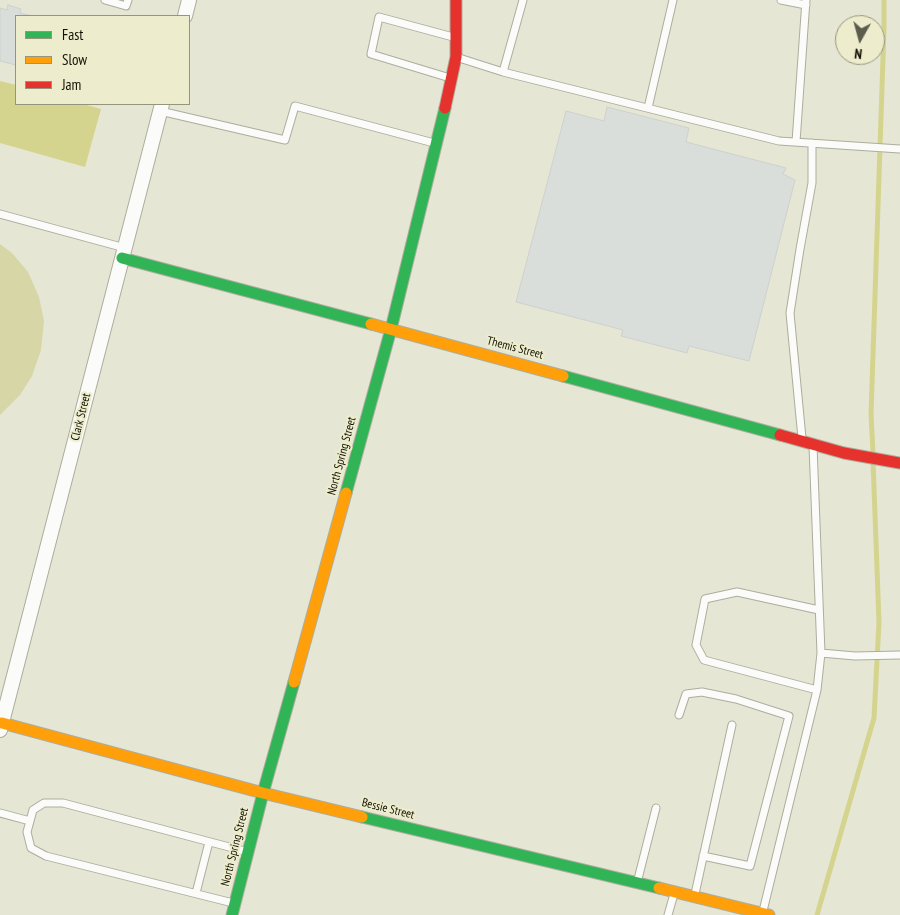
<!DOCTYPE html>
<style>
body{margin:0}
#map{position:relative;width:900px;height:915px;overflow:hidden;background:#e6e6d4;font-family:"PT Sans Narrow",sans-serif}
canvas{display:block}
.legend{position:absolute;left:15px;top:15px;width:175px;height:90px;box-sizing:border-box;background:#ededcd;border:1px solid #95957d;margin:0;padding:6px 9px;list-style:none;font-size:15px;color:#111106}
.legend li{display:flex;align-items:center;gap:10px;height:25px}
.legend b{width:25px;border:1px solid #95957d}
.north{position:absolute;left:835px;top:15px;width:50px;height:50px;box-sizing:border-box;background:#ededcd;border:1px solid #95957d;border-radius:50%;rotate:187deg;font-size:14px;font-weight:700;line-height:20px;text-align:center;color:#111106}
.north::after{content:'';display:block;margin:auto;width:18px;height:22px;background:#5c5c4e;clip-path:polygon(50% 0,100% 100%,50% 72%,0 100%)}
</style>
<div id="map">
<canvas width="900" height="915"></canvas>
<ul class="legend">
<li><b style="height:6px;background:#30b455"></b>Fast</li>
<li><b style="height:6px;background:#ff9f0a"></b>Slow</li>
<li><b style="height:6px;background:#e5322d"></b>Jam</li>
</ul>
<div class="north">N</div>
</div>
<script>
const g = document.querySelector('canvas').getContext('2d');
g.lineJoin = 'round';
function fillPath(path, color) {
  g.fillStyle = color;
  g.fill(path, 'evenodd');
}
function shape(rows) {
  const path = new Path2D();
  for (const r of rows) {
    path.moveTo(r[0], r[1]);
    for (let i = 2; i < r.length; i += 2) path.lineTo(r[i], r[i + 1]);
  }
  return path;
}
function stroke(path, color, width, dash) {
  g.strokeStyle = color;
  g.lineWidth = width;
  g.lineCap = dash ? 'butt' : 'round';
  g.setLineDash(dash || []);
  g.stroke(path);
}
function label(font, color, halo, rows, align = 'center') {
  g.font = font + ' "PT Sans Narrow",sans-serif';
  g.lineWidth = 4;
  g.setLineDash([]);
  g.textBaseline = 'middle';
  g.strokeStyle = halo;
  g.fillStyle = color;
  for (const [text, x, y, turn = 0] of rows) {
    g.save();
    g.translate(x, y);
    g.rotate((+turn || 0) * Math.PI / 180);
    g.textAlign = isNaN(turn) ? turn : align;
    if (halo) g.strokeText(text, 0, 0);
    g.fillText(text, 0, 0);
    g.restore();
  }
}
fillPath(shape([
 [0,244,12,253,28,272,39,297,44,321,41,350,32,376,20,395,0,415]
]), '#d6d6a7');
fillPath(shape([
 [0,81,16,85,16,104,83,104,101,109,85,167,0,143]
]), '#d5d48e');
stroke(shape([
 [873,453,871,414,884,28,884,0],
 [817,915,874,718,879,622,873,461]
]), '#d5d48e', 5);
const building = shape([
 [8,5,21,9,20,13,33,16,16,16,16,65,0,61,0,8,7,10,8,5],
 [607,107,689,128,686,142,786,168,783,174,795,180,749,361,689,346,687,353,621,336,623,330,516,302,566,111,604,121,607,107]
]);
fillPath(building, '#dadedb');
stroke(building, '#cdd1cd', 1);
const lane = shape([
 [105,0,126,6,128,0],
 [781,0,806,5],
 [456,57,503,72,779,141,900,149],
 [503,72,523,0],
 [450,78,371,54,379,17,453,37],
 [648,108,673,0],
 [160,111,285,140,295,106,434,143],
 [796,142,806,0],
 [0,214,125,248],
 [802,438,790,313,800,249,812,183,812,143],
 [821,653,855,656,900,655],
 [817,690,704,660,696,645,705,599,737,592,819,610],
 [679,715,686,694,702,692,736,699,789,716,750,866,703,856],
 [0,813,30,821],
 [637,883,656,808],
 [196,893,209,842],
 [695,894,732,725],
 [233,903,46,856,31,848,27,832,33,810,44,803,63,803,248,852],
 [763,911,817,690,821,653,813,446],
 [668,915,674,894]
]);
const street = shape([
 [185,16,189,0],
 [0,730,162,104]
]);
const fast = shape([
 [122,258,371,324],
 [563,376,780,435],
 [346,493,391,329,445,108],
 [362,817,659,888],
 [232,915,263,793,294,682]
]);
const slow = shape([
 [371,324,563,376],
 [294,682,346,493],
 [2,723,263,793,362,817],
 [659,888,769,915]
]);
const jam = shape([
 [445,108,456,57,456,0],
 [780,435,844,453,900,463]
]);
stroke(lane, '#adad9f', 9);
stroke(street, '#adad9f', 16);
stroke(fast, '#adad9f', 13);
stroke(slow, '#adad9f', 13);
stroke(jam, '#adad9f', 13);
stroke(lane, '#fbfbf9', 7);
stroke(street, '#fbfbf9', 14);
stroke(fast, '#30b455', 11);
stroke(slow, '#ff9f0a', 11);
stroke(jam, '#e5322d', 11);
label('12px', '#111106', '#ededcd', [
 ["Themis Street",515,348,15],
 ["Clark Street",81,417,-76],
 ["North Spring Street",342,456,-75],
 ["Bessie Street",388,809,14],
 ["North Spring Street",235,847,-76]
]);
</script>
